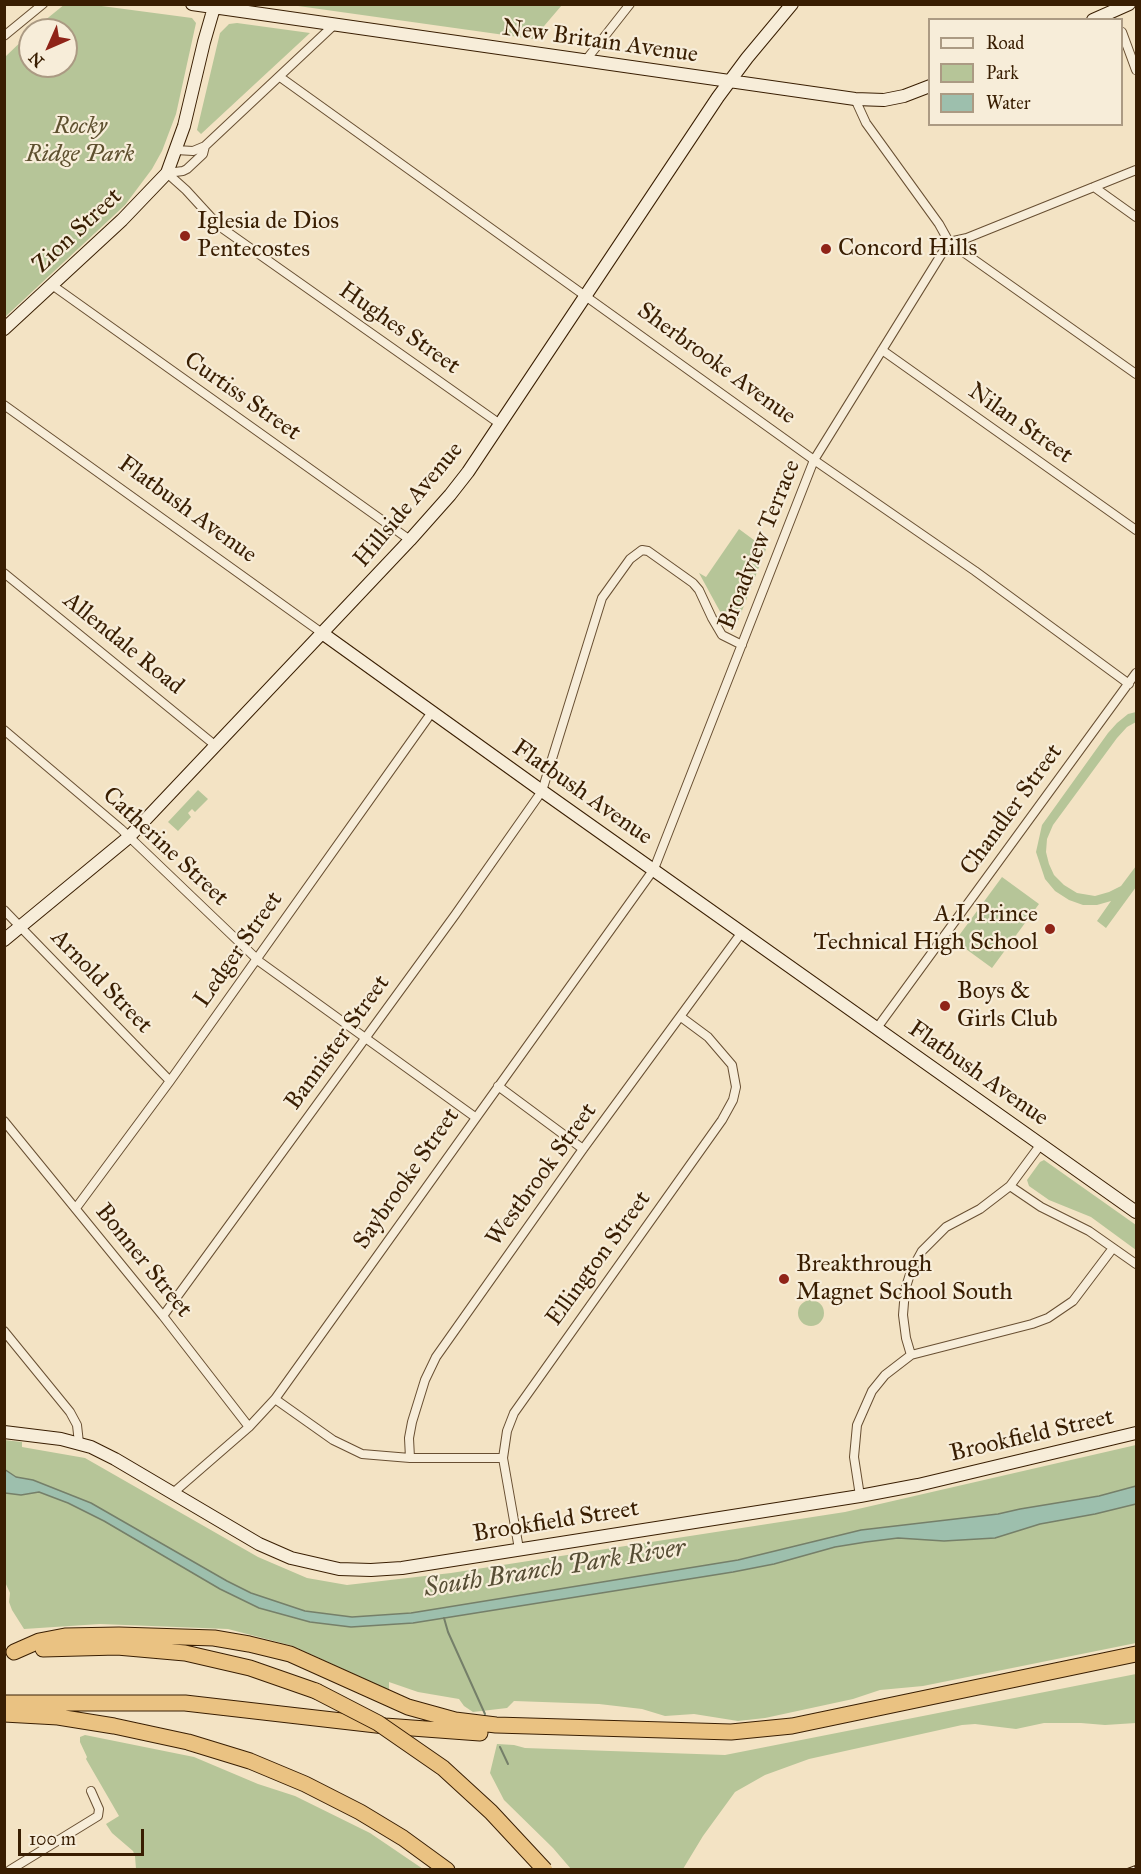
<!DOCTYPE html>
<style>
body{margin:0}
#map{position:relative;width:1141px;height:1874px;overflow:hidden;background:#f3e3c4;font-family:"IM FELL Great Primer",serif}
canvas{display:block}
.frame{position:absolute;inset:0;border:6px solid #391e02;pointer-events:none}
.legend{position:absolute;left:928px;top:18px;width:195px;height:108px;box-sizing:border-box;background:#f7edd9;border:2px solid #ab9a83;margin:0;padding:8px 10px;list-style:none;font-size:18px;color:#391e02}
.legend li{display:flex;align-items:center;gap:12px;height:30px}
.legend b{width:30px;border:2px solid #ab9a83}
.north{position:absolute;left:18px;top:18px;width:60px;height:60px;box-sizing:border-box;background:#f7edd9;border:2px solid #ab9a83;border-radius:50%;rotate:225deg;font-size:16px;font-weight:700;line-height:24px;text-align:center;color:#391e02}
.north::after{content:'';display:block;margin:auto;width:21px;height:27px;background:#8f2418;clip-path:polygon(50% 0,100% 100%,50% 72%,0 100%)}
.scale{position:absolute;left:18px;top:1829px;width:126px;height:27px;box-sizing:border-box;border:3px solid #391e02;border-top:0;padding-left:8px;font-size:18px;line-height:21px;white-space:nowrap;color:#391e02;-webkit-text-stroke:4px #f7edd9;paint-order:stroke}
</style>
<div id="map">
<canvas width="1141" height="1874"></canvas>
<div class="frame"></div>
<ul class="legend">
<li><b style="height:8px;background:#f7edd9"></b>Road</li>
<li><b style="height:16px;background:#b6c598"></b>Park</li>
<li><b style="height:16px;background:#9dbfad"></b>Water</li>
</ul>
<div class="north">N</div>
<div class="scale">100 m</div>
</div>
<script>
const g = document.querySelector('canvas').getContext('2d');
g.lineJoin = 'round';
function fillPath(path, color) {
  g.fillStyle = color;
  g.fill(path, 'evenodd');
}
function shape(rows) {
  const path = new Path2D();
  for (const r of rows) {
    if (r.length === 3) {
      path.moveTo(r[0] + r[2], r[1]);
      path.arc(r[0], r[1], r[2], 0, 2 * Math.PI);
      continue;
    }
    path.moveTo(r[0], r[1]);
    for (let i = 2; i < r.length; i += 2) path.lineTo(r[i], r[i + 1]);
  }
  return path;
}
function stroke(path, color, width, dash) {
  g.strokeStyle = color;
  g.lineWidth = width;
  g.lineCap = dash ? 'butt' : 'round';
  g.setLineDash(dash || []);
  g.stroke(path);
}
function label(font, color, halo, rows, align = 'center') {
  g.font = font + ' "IM FELL Great Primer",serif';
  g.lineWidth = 4.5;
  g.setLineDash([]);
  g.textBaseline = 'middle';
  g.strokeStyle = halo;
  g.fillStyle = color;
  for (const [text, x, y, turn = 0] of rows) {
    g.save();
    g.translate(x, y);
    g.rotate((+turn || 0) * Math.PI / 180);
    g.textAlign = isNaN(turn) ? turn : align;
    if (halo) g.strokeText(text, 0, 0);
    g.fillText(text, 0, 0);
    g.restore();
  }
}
fillPath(shape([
 [65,4,94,5,192,18,196,23,176,114,162,151,152,169,125,205,5,317,5,57,30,33,30,66,66,66,66,30,33,30],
 [291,5,562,5,533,39],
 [237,23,310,33,201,134,197,130,220,33,229,24],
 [739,529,766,549,738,621,733,627,723,617,699,573,706,577],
 [1136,712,1136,722,1127,727,1117,738,1053,825,1047,839,1046,852,1049,864,1054,875,1064,885,1077,893,1095,896,1109,892,1121,886,1136,866,1136,887,1106,928,1097,921,1111,901,1097,905,1083,905,1069,900,1055,891,1045,879,1036,852,1042,825,1108,733,1117,723,1128,714],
 [198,790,208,799,195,812,192,809,188,813,191,817,178,831,168,822],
 [1002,877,1039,904,992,968,955,941],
 [1044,1160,1136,1225,1136,1250,1091,1217,1049,1200,1029,1186,1027,1180,1040,1162],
 [811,1313,13],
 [4,1440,22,1442,22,1447,85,1458,258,1557,307,1578,347,1585,451,1573,845,1512,1136,1445,1136,1643,923,1686,880,1690,853,1699,765,1718,738,1721,694,1714,665,1716,642,1709,599,1704,514,1701,507,1708,473,1712,464,1706,459,1699,418,1692,389,1682,389,1690,293,1646,228,1629,100,1624,24,1629,12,1610,9,1602,10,1593,5,1582],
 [1136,1674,1136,1723,1105,1725,1081,1723,1044,1723,1016,1729,975,1724,962,1725,809,1759,765,1775,735,1792,703,1836,683,1869,571,1869,553,1848,504,1800,490,1773,497,1744,514,1745,525,1748,725,1755],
 [85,1735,194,1757,258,1784,295,1796,370,1833,423,1869,136,1869,135,1856,133,1851,112,1833,106,1824,119,1816,86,1759,87,1757,80,1742,80,1737]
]), '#b6c598');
const water = shape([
 [4,1469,16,1477,33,1480,91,1503,227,1581,251,1593,305,1611,352,1617,411,1613,738,1560,861,1530,998,1514,1020,1509,1099,1496,1136,1486,1136,1504,1095,1514,1040,1524,995,1538,944,1541,898,1538,866,1542,835,1547,774,1564,733,1572,413,1623,351,1627,310,1622,259,1608,220,1589,104,1521,68,1503,39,1492,21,1495,5,1493,4,1469]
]);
fillPath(water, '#9dbfad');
stroke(water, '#757f69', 1.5);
stroke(shape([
 [444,1618,448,1632,485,1714],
 [500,1747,508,1764]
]), '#757f69', 2);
const street = shape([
 [1122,32,1136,70],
 [4,36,43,4],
 [586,60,630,4],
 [280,77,814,460,975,571,1129,684],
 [855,99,866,123,939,224,949,242,1136,374],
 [176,150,193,151,205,146,335,24],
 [167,173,186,190,219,226,500,424],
 [167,173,183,171,187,169,203,154,205,146],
 [1094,187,1136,217],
 [52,285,410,540],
 [882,350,1136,530],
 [4,405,322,633],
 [4,573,216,746],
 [4,730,121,829,260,962,475,1117],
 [4,910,170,1081],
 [877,1028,1136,673],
 [498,1086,583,1149],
 [4,1121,163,1316,249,1427],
 [1010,1186,1041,1207,1089,1231,1136,1264],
 [76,1208,170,1081,432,712],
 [163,1316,455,915,542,791,602,598,630,559,642,550,648,551,693,583,699,590,712,618,722,635,742,645],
 [4,1331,70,1412,77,1425,79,1443],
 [911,1355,906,1338,903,1315,905,1290,911,1271,922,1251,946,1227,980,1209,1010,1186,1041,1144],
 [275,1399,333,1440,362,1454,410,1458,503,1458],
 [410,1458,409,1438,412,1422,425,1380,436,1357,583,1149,742,932],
 [173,1493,249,1427,275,1399,654,869,814,460,949,242,967,238,1136,170],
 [860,1496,854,1457,857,1425,872,1391,885,1375,911,1355,1032,1324,1048,1318,1073,1301,1113,1248],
 [519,1549,503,1458,507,1431,514,1413,722,1120,733,1100,736,1087,732,1065,708,1037,681,1017],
 [10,1870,98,1816,99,1809,91,1791]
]);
const secondary = shape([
 [192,4,855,99,884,100,904,96,930,86],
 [1093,20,1129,4],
 [4,329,122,220,167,173,184,126,204,42,215,4],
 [322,633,542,791,1136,1212],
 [4,940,129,837,410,540,450,495,468,472,718,97,747,58,792,4],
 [4,1432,61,1439,91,1447,115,1459,259,1544,291,1558,339,1569,371,1570,402,1568,860,1496,918,1485,1136,1433]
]);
const highway = shape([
 [43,1649,117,1647,185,1653,250,1668,316,1691],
 [14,1652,39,1641,65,1636,119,1635,214,1638,249,1644,290,1654,408,1707,455,1720,496,1725,731,1732,792,1726,1136,1654],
 [4,1703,185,1703,385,1726,480,1733],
 [4,1714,58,1717,114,1726,188,1742,250,1761,305,1784,360,1812,403,1838,447,1870]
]);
stroke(street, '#684f32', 10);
stroke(secondary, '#391e02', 14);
stroke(highway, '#391e02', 17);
stroke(street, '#f7edd9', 8);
stroke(secondary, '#f7edd9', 12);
stroke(highway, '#eac282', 15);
const rail = shape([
 [1128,1870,1136,1867]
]);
stroke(rail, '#391e02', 4.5);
stroke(rail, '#f7edd9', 2, [7]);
const highwayBridge = shape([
 [316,1691,378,1723,443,1768,491,1812,545,1870]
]);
stroke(highwayBridge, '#391e02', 17, []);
stroke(highwayBridge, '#eac282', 15);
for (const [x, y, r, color] of [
 [185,236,6,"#8f2418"],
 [826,249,6,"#8f2418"],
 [1050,929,6,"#8f2418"],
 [945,1006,6,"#8f2418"],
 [784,1279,6,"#8f2418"]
]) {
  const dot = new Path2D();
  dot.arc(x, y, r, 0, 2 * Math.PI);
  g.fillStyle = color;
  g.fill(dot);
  stroke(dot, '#f7edd9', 2);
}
label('24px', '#391e02', '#f7edd9', [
 ["New Britain Avenue",600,42,8],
 ["Zion Street",78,231,-43],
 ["Hughes Street",399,329,35],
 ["Sherbrooke Avenue",716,364,36],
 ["Curtiss Street",242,397,35],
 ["Nilan Street",1020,424,35],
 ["Hillside Avenue",409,505,-50],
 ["Flatbush Avenue",187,510,36],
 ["Broadview Terrace",760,545,-68],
 ["Allendale Road",123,644,39],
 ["Flatbush Avenue",582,793,35],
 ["Chandler Street",1012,810,-54],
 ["Catherine Street",165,847,43],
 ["Ledger Street",239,950,-55],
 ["Arnold Street",101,982,46],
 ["Bannister Street",338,1043,-54],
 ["Flatbush Avenue",978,1074,35],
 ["Westbrook Street",542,1175,-54],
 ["Saybrooke Street",407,1179,-55],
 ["Ellington Street",599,1259,-54],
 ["Bonner Street",143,1261,51],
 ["Brookfield Street",1032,1436,-13],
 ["Brookfield Street",556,1522,-9]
]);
label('italic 24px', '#5e502f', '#f7edd9', [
 ["Rocky",80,127],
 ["Ridge Park",80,155]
]);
label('24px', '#391e02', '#f7edd9', [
 ["Iglesia de Dios",197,222],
 ["Pentecostes",197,250],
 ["Concord Hills",838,249],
 ["A.I. Prince",1038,915,"right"],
 ["Technical High School",1038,943,"right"],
 ["Boys &",957,992],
 ["Girls Club",957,1020],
 ["Breakthrough",796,1265],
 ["Magnet School South",796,1293]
], 'left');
label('italic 26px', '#574e35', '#f7edd9', [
 ["South Branch Park River",555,1569,-9]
]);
</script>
